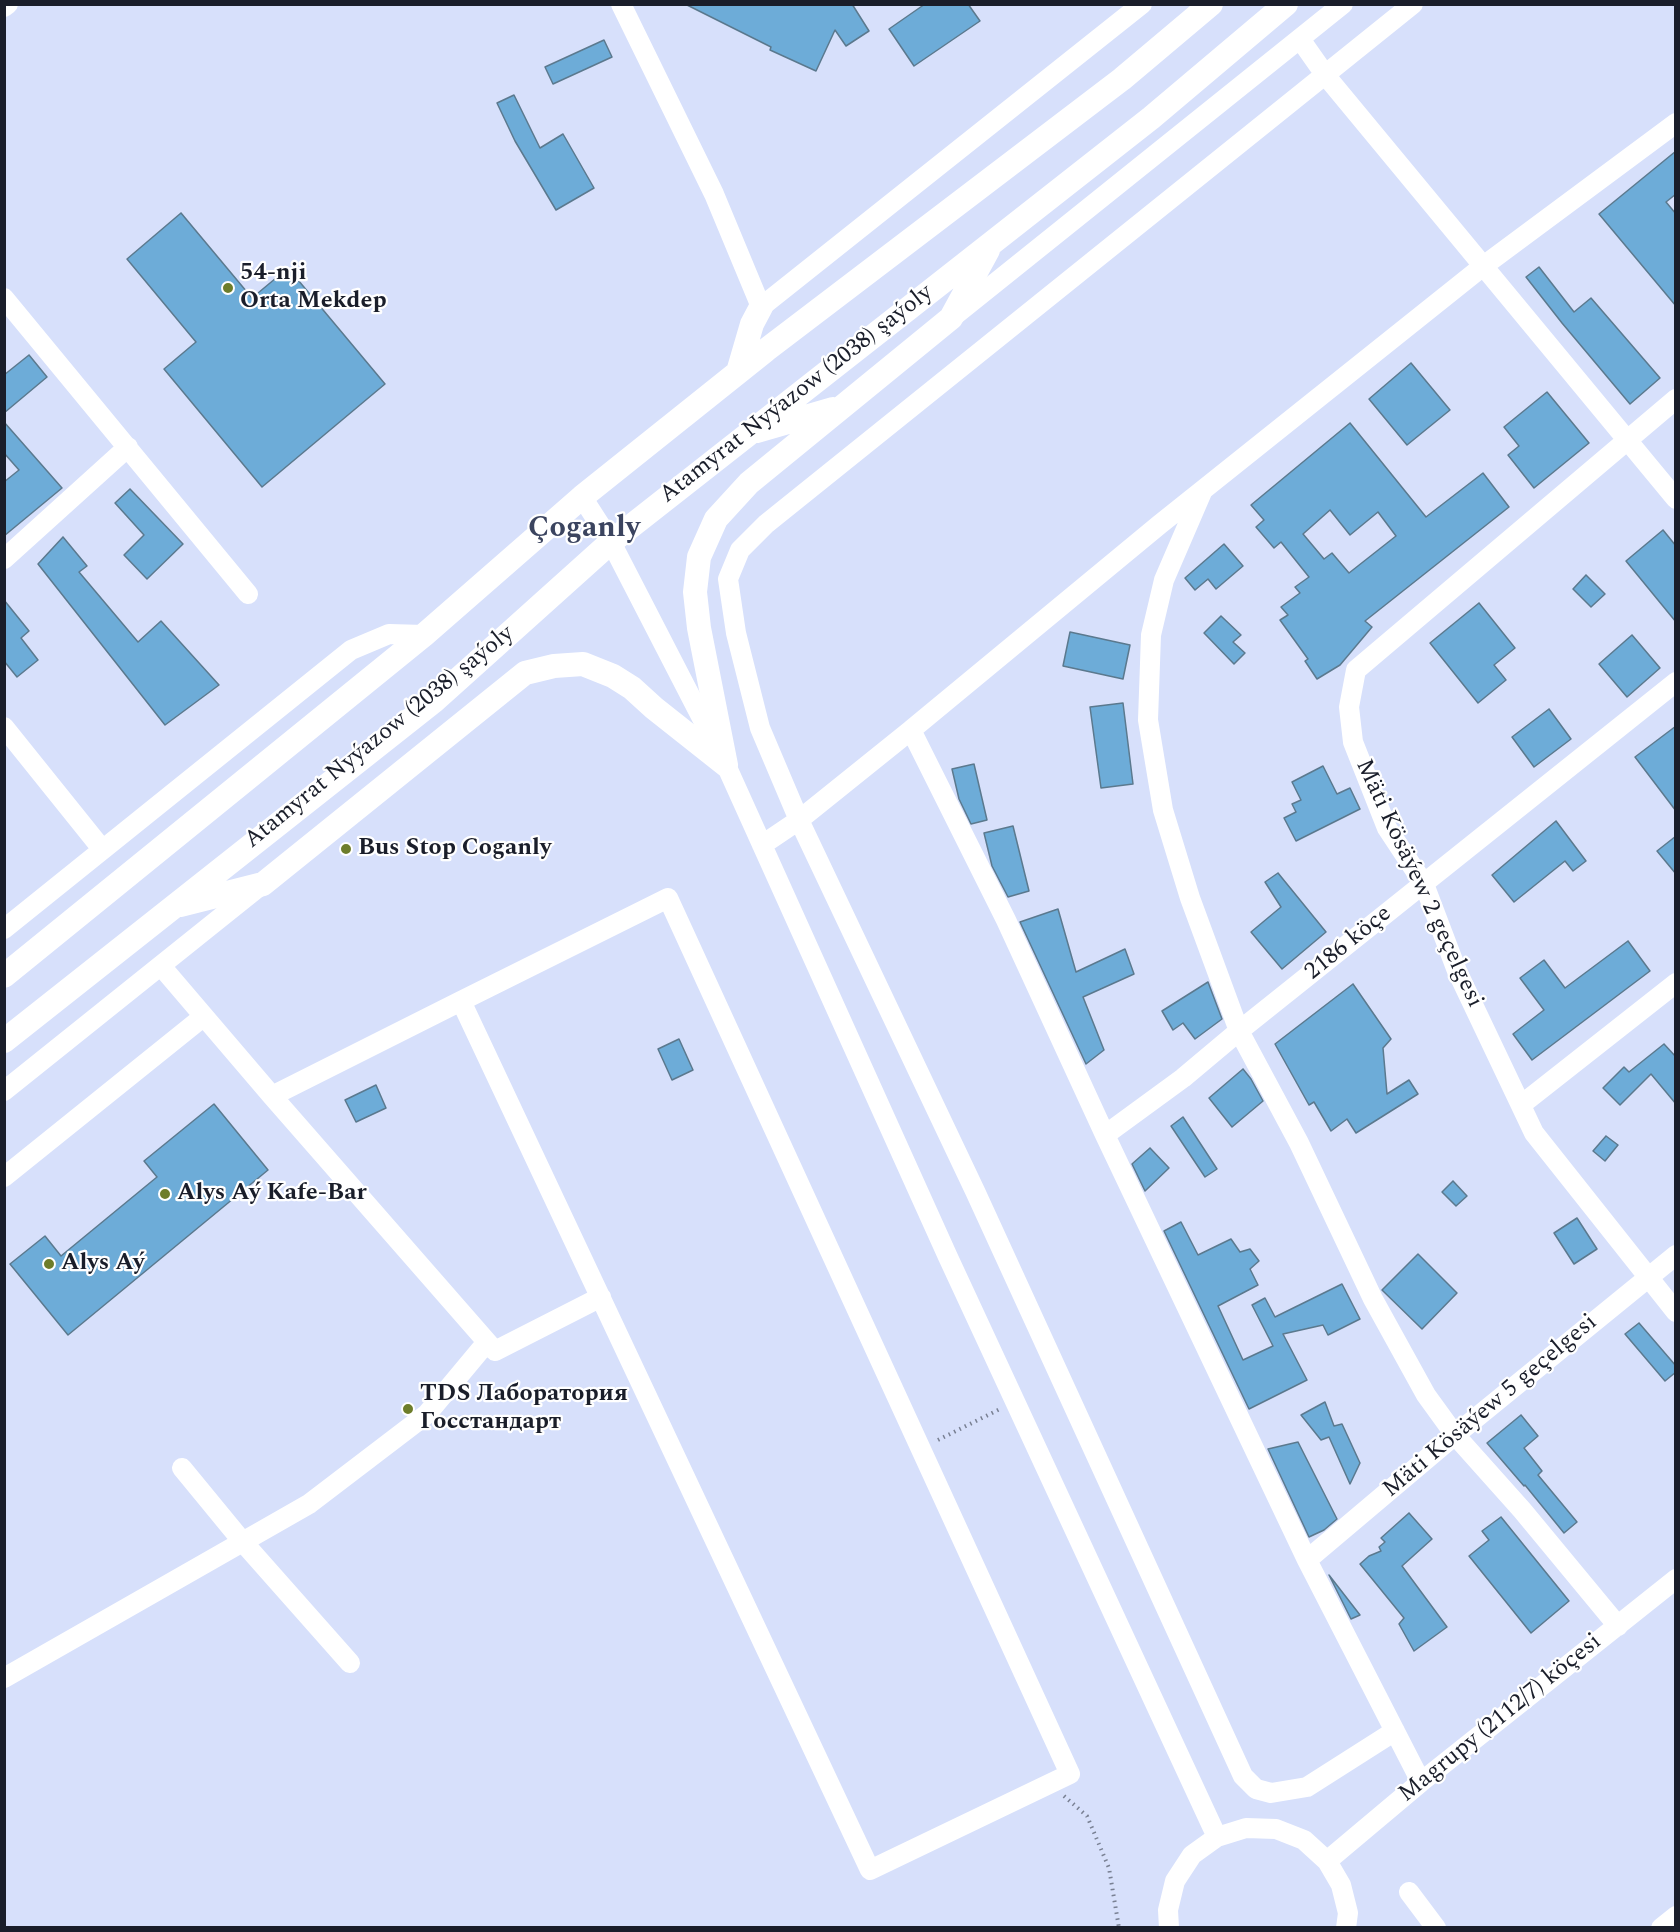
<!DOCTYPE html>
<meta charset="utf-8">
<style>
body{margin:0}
#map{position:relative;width:1680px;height:1932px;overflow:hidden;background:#d7e0fb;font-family:Spectral,serif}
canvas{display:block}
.frame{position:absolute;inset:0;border:6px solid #1a1e2a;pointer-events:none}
</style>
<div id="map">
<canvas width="1680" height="1932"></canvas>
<div class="frame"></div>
</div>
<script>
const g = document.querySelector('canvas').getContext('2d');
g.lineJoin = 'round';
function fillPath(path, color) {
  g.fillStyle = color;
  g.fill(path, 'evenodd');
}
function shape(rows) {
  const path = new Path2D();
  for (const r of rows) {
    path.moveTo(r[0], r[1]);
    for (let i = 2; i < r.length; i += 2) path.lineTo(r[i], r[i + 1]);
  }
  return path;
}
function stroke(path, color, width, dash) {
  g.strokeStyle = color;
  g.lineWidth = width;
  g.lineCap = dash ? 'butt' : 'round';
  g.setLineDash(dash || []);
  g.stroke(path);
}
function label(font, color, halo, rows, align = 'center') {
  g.font = font + ' Spectral,serif';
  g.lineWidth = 4.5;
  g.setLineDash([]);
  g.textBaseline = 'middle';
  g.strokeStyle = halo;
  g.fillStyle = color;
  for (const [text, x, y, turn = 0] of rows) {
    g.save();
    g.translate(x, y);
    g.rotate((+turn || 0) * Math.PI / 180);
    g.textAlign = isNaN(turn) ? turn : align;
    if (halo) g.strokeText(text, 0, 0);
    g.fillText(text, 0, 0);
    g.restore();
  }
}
const building = shape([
 [685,4,852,4,869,31,846,46,835,30,816,71,770,50,771,47,685,4],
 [925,4,968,4,980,21,914,66,889,29,925,4],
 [604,40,612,57,553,84,545,67,604,40],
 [514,95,540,148,563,134,594,188,556,210,515,141,497,103,514,95],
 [1676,151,1676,194,1666,202,1676,214,1676,306,1599,214,1676,151],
 [181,213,252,298,288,268,385,384,262,487,164,369,196,342,127,259,181,213],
 [1539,267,1574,312,1591,298,1660,378,1630,404,1562,323,1526,277,1539,267],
 [29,355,47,377,4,413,4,375,29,355],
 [1411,363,1450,410,1407,445,1369,399,1411,363],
 [1547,392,1589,443,1534,488,1508,455,1519,446,1504,427,1547,392],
 [4,422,62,488,4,536,4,482,19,470,4,453,4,422],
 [1350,423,1426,517,1483,473,1509,507,1365,621,1372,627,1340,665,1317,679,1305,661,1308,659,1280,620,1288,615,1281,607,1300,593,1295,587,1309,577,1281,542,1274,548,1256,527,1264,520,1251,505,1350,423],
 [1330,510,1350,535,1378,512,1396,536,1349,573,1332,553,1324,559,1303,534,1330,510],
 [130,489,183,544,147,579,124,555,144,535,115,503,130,489],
 [1663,530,1676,546,1676,622,1626,561,1663,530],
 [63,537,87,566,79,572,138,642,161,621,219,685,165,725,38,564,63,537],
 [1224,544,1243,566,1216,589,1208,579,1195,590,1185,578,1224,544],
 [1586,575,1605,594,1591,607,1573,589,1586,575],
 [4,600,29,631,21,638,38,660,17,677,4,661,4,600],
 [1479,603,1515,648,1494,665,1506,680,1478,703,1430,643,1479,603],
 [1221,616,1241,635,1233,642,1245,653,1234,664,1204,633,1221,616],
 [1070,632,1130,645,1123,679,1063,666,1070,632],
 [1632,635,1660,668,1627,697,1599,664,1632,635],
 [1123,703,1133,784,1101,788,1090,707,1123,703],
 [1549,709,1571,739,1534,767,1512,737,1549,709],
 [1676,726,1676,811,1635,757,1676,726],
 [974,764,987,820,971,824,959,799,952,769,974,764],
 [1323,766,1337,794,1350,788,1360,809,1296,841,1284,818,1296,812,1292,804,1301,800,1292,782,1323,766],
 [1556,821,1586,861,1573,871,1565,861,1514,902,1492,875,1556,821],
 [1013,826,1029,891,1008,897,992,866,984,833,1013,826],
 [1676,836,1676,874,1657,851,1676,836],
 [1278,873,1326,932,1282,969,1251,932,1281,907,1265,882,1278,873],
 [1058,909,1076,972,1125,949,1134,974,1083,997,1104,1050,1086,1064,1020,922,1058,909],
 [1628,941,1650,971,1532,1060,1513,1034,1544,1010,1520,978,1544,960,1565,988,1628,941],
 [1208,982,1222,1019,1195,1039,1183,1023,1173,1030,1162,1011,1208,982],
 [1353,984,1391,1039,1383,1048,1387,1094,1409,1080,1418,1094,1356,1133,1347,1119,1331,1131,1314,1102,1309,1105,1275,1044,1353,984],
 [679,1039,693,1070,672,1080,658,1049,679,1039],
 [1664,1044,1676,1057,1676,1104,1651,1074,1620,1105,1603,1088,1624,1067,1629,1072,1664,1044],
 [1243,1069,1251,1079,1263,1101,1232,1127,1209,1098,1243,1069],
 [376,1085,386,1108,356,1122,345,1100,376,1085],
 [214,1104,268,1170,68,1335,10,1264,45,1236,61,1256,157,1177,144,1161,214,1104],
 [1183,1117,1217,1169,1205,1177,1171,1126,1183,1117],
 [1606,1136,1618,1145,1605,1161,1593,1151,1606,1136],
 [1150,1148,1169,1168,1145,1191,1132,1164,1150,1148],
 [1453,1181,1467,1196,1456,1206,1442,1192,1453,1181],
 [1577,1218,1597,1249,1574,1264,1554,1233,1577,1218],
 [1181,1222,1198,1255,1231,1239,1240,1252,1250,1249,1259,1261,1250,1269,1258,1285,1218,1306,1243,1360,1273,1346,1252,1305,1265,1298,1275,1317,1342,1284,1360,1319,1328,1335,1323,1325,1283,1334,1307,1380,1249,1409,1164,1231,1181,1222],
 [1418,1254,1457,1293,1422,1329,1382,1290,1418,1254],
 [1639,1323,1676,1366,1676,1372,1665,1381,1625,1334,1639,1323],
 [1325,1402,1334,1426,1342,1424,1360,1463,1350,1484,1329,1437,1321,1440,1301,1415,1325,1402],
 [1521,1415,1538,1436,1524,1448,1542,1471,1538,1475,1577,1522,1564,1533,1525,1485,1524,1486,1487,1443,1521,1415],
 [1298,1442,1337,1519,1324,1530,1309,1537,1268,1449,1298,1442],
 [1409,1513,1432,1539,1402,1566,1447,1627,1414,1651,1399,1624,1404,1618,1360,1564,1369,1556,1381,1551,1379,1547,1385,1542,1381,1538,1409,1513],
 [1501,1517,1569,1601,1531,1633,1469,1556,1489,1540,1482,1531,1501,1517],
 [1329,1575,1360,1615,1351,1619,1329,1575]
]);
fillPath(building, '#6dacd8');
stroke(building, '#5b798e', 1.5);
stroke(shape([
 [938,1440,1000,1409],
 [1064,1796,1087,1816,1109,1868,1119,1928]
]), '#798093', 4, [1.5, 4.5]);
stroke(shape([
 [621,4,714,194,761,307,1142,4],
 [4,7,8,4],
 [1300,39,1326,76,1676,499],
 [4,298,248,594],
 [954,316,1343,4],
 [1676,399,1356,670,1349,707,1353,742,1387,828,1424,884,1457,971,1534,1133,1676,1312],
 [1202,492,1164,580,1151,635,1148,720,1163,810,1190,898,1239,1031,1299,1143,1373,1299,1426,1395,1455,1435,1522,1510,1618,1626],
 [582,497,611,542,726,765,948,1257,1217,1837],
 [4,559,128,447],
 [4,727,102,849],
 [762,845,799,820,911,730],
 [4,929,351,650,389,634,424,635],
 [161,966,272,1096,495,1351,601,1297],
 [4,1091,260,886],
 [272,1096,461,1001,668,898,1070,1774,870,1870,461,1001],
 [1521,1105,1676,983],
 [1105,1135,1183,1078,1239,1031,1676,682],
 [4,1177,203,1017],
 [182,1468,242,1541,350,1663],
 [1307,1560,1455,1435,1676,1255],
 [4,1678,309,1504,427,1414,487,1342],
 [1395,1731,1307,1787,1271,1793,1256,1789,1243,1776,975,1191,799,820,760,728,736,633,728,579,740,550,766,524,1413,4],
 [1421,1782,1307,1560,1105,1135,1006,920,911,730,1159,525,1482,267,1676,123],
 [1327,1861,1421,1782,1676,1579],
 [1409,1892,1436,1928],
 [1169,1928,1168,1910,1175,1881,1192,1855,1217,1837,1246,1828,1276,1829,1304,1840,1327,1861,1341,1885,1348,1913,1346,1928],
 [1661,1928,1676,1916]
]), '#fff', 20);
stroke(shape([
 [738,372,752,324,761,307],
 [757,431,833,409],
 [726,765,699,628,695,592,699,557,716,519,749,483,951,318,988,250],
 [180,905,263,884,525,673,554,666,583,664,613,676,632,688,654,708,726,765],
 [4,976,424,635,582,497,766,350,1122,79,1211,4],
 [4,1041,434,701,611,542,1151,118,1286,4]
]), '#fff', 24);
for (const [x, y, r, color] of [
 [228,288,6,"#6d7d2b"],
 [346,849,6,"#6d7d2b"],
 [165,1194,6,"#6d7d2b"],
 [49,1264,6,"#6d7d2b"],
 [408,1409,6,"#6d7d2b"]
]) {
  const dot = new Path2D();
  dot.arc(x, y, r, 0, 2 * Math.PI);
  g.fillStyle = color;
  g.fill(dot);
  stroke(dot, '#fff', 2);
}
label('bold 24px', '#1a1e2a', '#fff', [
 ["54-nji",240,274],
 ["Orta Mekdep",240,302],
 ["Bus Stop Coganly",358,849],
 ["Alys Aý Kafe-Bar",177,1194],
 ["Alys Aý",61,1264],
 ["TDS Лаборатория",420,1395],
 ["Госстандарт",420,1423]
], 'left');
label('24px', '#1a1e2a', '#fff', [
 ["Atamyrat Nyýazow (2038) şaýoly",797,395,-38],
 ["Atamyrat Nyýazow (2038) şaýoly",380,738,-39],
 ["Mäti Kösäýew 2 geçelgesi",1418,884,65],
 ["2186 köçe",1349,944,-39],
 ["Mäti Kösäýew 5 geçelgesi",1491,1407,-40],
 ["Magrupy (2112/7) köçesi",1501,1719,-39]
]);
label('bold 30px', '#3b445f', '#fff', [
 ["Çoganly",584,530]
]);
</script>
